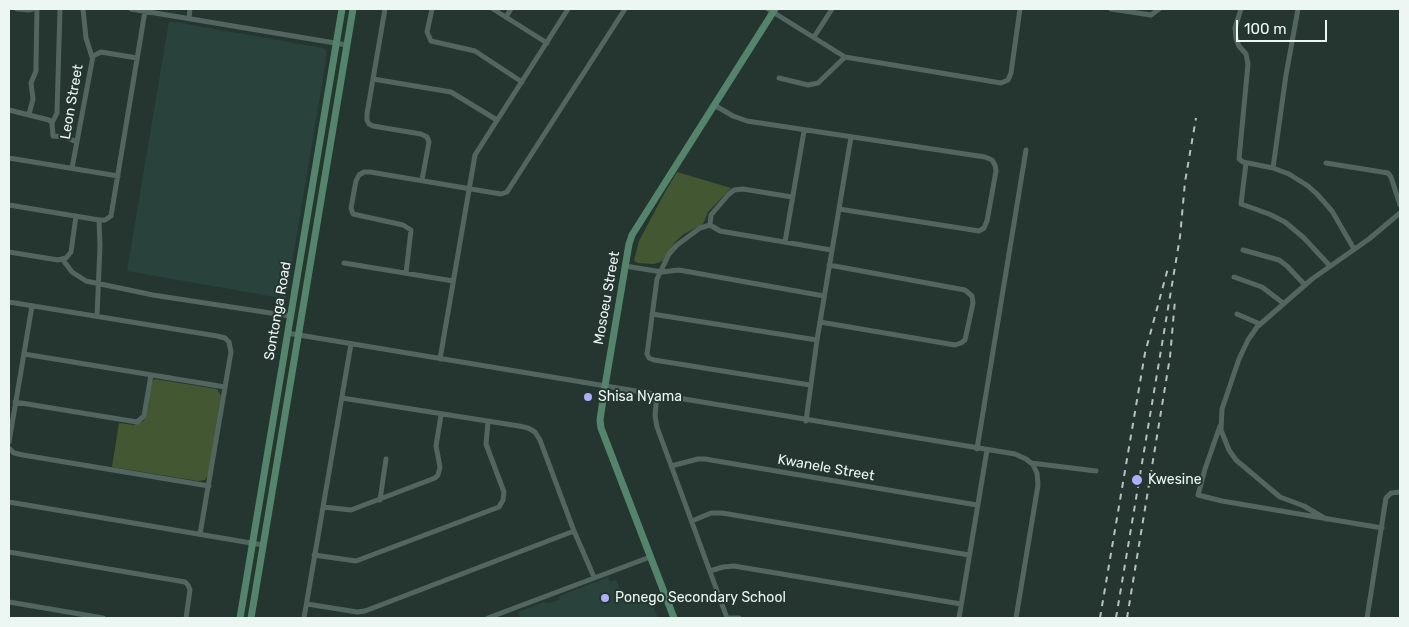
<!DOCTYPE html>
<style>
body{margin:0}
#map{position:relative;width:1409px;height:627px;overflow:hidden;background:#253631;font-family:Rubik,sans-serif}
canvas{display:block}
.frame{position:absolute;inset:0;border:10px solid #ecf7f4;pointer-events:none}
.scale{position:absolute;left:1236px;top:20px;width:91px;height:22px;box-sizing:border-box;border:2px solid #ecf7f4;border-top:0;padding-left:6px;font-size:15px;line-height:18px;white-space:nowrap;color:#ecf7f4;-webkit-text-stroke:4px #253631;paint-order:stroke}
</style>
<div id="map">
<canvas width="1409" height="627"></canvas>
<div class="frame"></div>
<div class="scale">100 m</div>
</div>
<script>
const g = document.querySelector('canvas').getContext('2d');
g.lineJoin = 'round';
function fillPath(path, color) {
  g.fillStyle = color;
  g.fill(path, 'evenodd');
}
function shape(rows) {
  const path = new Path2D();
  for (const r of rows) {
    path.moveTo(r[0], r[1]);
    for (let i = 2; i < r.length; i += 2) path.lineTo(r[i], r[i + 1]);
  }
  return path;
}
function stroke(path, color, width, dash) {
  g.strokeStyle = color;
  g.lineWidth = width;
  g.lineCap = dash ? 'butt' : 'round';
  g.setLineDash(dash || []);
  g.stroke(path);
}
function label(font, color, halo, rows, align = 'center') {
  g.font = font + ' Rubik,sans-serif';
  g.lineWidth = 4;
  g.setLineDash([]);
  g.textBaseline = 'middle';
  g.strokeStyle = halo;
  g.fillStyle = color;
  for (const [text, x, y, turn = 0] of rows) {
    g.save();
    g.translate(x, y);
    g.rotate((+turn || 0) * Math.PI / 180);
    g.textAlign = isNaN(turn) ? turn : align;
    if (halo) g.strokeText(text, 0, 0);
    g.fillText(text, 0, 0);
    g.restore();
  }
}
fillPath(shape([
 [169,21,323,48,326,50,326,61,286,299,127,271],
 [608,577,610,582,616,580,621,592,649,596,658,618,520,618,518,612,544,602,549,603,559,600,560,596]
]), '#29423b');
fillPath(shape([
 [677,172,731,188,708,212,703,224,684,234,675,242,663,261,654,264,638,263,634,261,639,241,664,194],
 [154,379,217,389,220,394,221,397,208,475,205,480,198,481,112,467,119,423,134,425,144,421,147,413,152,382]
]), '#435832');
stroke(shape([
 [17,9,29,10,33,9],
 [83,9,86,38,92,57],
 [131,9,347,45],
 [385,9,367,114,367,120,369,124,373,126,421,134,427,137,429,142,422,180],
 [432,9,427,32,431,41,475,51,522,82],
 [493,9,547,43],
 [768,9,845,57,1001,83,1008,80,1011,73,1020,9],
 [1111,9,1151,15,1159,9],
 [1241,9,1235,28,1236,38,1239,46,1246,54,1248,64,1239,159,1243,162,1273,168,1289,174,1308,186,1317,194,1332,211,1354,249],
 [506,17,511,9],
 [189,18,190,9],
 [814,37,832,9],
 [779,78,808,85,818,83,845,57],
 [373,79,451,92,497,120],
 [714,105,733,116,747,121,985,157,992,160,995,165,996,171,987,221,984,228,979,231,839,209],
 [9,110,49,120,52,123,53,136,65,137,77,142],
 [29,114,33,99,31,83,36,71,36,63,37,9],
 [52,123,57,113,60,9],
 [9,158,118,176],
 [1246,163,1241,204,1269,214,1285,222,1304,238,1330,266],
 [1326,163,1388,173,1391,177,1400,205],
 [72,168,93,56,101,52,137,58],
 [1273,168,1286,75,1298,9],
 [792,197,743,189,734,190,728,195,711,215,710,225,700,228,677,245,669,254,657,279,647,354,649,358,654,360,810,385],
 [9,205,99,220,105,220,111,216,145,11],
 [710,225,720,231,831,250],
 [785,242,804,131],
 [1243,250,1279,260,1287,266,1305,285],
 [9,252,58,260,66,258,71,252,76,216],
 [63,260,72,272,86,281,153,295,290,316],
 [344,263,453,281],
 [625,266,662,272,679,270,824,296],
 [406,273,411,230,403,225,353,214,351,208,356,181,359,175,364,172,370,172,501,194,507,192,625,9],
 [1234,277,1262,287,1283,303],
 [9,302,217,336,225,338,229,342,231,352,200,534],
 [652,314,817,340],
 [1237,314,1260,324],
 [97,316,100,246,99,220],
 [820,322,955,345,961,343,965,340,973,303,972,296,965,290,829,265],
 [287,333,1015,454,1026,459,1031,463,1096,471],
 [24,354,225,387],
 [440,359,475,155,568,9],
 [657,394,655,416,657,427,727,618],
 [342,398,519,426,528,428,535,432,540,440,574,531,594,577],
 [15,402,137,422,144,416,151,375],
 [806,421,817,340,851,137],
 [1220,426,1205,469,1198,495,1222,501,1382,528],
 [9,442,32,306],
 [9,448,14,453,23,455,209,486],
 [977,449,1026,150],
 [671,466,698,459,705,459,977,505],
 [380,500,386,459],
 [9,502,263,545],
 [323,507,351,510,435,478,438,475,440,467,436,446,441,415],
 [1326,519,1304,506,1280,497,1236,460,1229,450,1221,430,1222,409,1239,359,1248,340,1257,327,1312,279,1369,239,1400,213],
 [692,521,711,513,722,513,969,555],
 [9,552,185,582,188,585,190,590,186,618],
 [314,555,356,561,499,507,503,500,504,492,486,444,488,422],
 [710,571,723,567,734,566,961,604],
 [9,602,103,618],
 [307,604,357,612,365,611,574,531],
 [304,618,351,344],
 [488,618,650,557],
 [726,618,739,618],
 [959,618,987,450],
 [1016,618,1038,485,1037,473,1032,463],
 [1367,618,1386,498,1391,493,1400,492]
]), '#52655f', 5);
stroke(shape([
 [240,618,342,9],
 [251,618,353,9],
 [674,618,601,428,600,420,605,386,629,244,632,235,775,9]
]), '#54856c', 7);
stroke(shape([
 [1100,618,1145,353,1168,268],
 [1116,618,1180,237,1185,182,1196,118],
 [1127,618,1170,357,1175,300]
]), '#b4c1bd', 2, [6, 6]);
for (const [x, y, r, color] of [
 [588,397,5,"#afaefa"],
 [1137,480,6,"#afaefa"],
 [605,598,5,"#afaefa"]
]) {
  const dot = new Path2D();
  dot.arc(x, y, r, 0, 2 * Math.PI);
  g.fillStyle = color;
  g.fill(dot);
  stroke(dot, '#253631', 2);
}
label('14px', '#ecf7f4', '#253631', [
 ["Leon Street",72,102,-80],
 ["Mosoeu Street",607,298,-80],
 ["Sontonga Road",278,311,-80],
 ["Kwanele Street",826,468,10]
]);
label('14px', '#ecf7f4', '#253631', [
 ["Shisa Nyama",598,397],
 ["Kwesine",1148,480],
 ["Ponego Secondary School",615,598]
], 'left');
</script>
